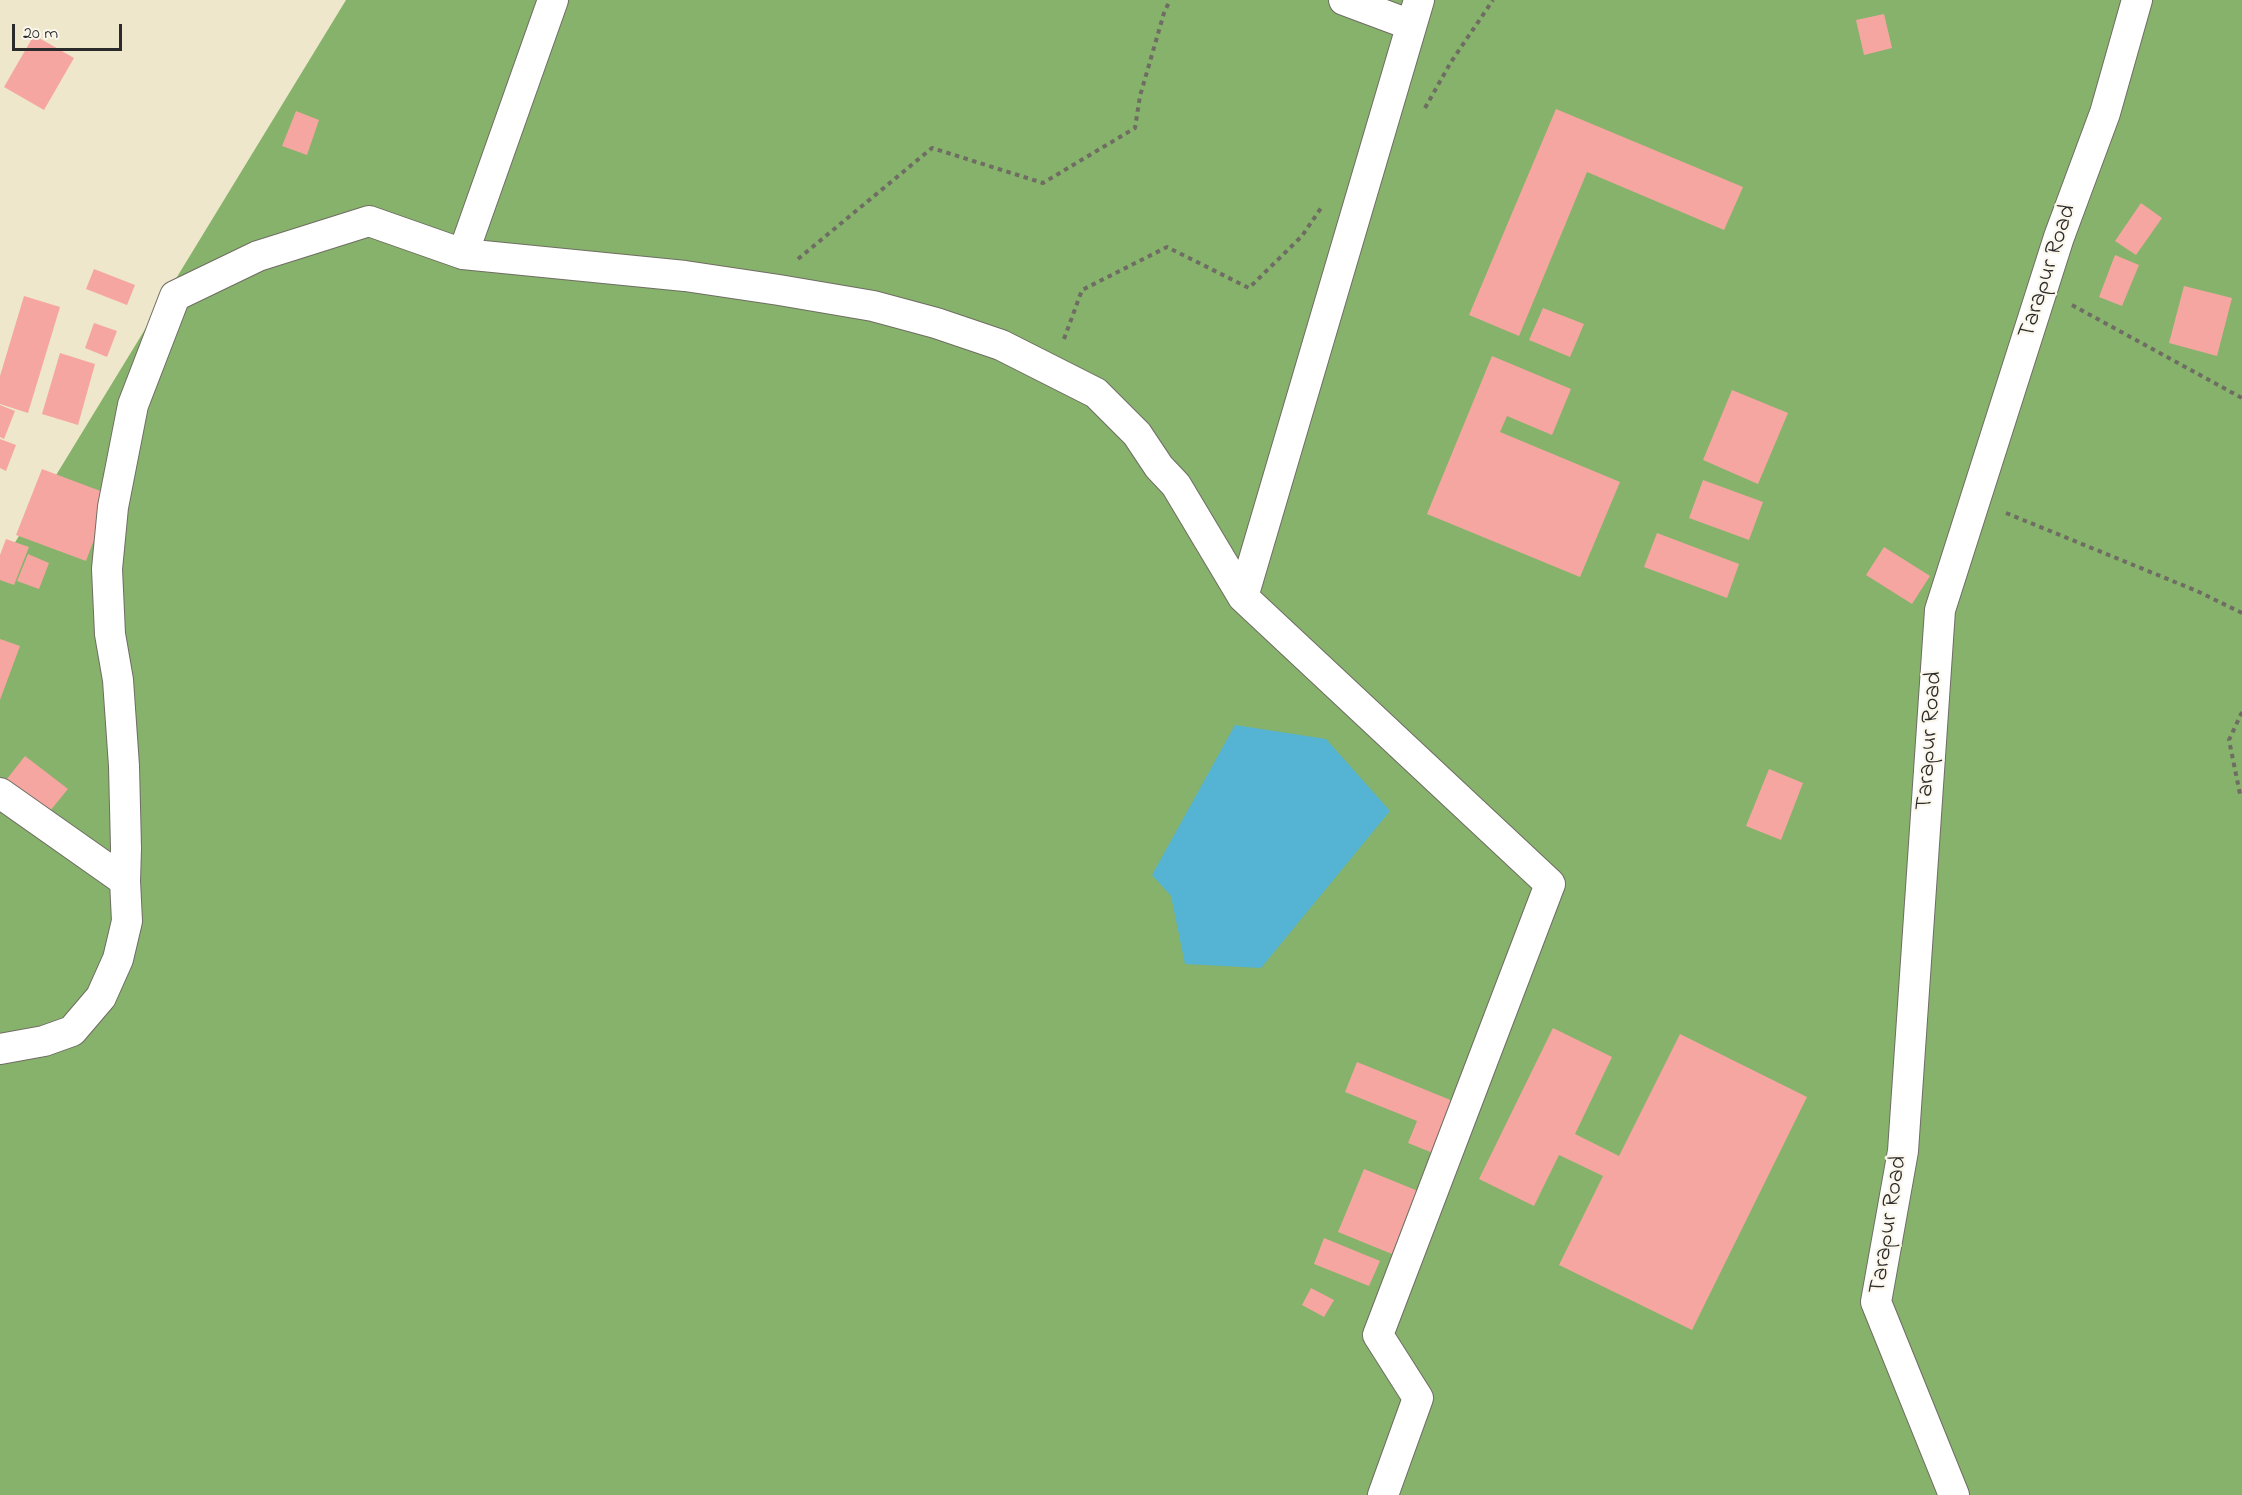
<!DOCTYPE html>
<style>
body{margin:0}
#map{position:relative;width:2242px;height:1495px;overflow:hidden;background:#eee7cb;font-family:"Indie Flower",sans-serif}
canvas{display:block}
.scale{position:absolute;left:12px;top:24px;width:110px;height:27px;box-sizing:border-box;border:3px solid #2b2b2b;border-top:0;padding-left:8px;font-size:18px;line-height:21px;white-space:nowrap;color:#2b2b2b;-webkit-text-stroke:4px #fbf7ec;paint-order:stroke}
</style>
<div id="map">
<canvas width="2242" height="1495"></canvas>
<div class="scale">20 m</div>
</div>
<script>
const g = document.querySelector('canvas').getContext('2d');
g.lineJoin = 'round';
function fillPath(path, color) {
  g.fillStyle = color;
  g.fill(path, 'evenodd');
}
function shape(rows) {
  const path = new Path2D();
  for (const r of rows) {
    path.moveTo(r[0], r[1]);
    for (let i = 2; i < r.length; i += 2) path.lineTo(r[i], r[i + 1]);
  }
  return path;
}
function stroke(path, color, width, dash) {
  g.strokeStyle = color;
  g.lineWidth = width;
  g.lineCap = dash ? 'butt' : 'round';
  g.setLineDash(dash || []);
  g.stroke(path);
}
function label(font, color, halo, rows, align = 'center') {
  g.font = font + ' "Indie Flower",sans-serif';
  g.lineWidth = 4.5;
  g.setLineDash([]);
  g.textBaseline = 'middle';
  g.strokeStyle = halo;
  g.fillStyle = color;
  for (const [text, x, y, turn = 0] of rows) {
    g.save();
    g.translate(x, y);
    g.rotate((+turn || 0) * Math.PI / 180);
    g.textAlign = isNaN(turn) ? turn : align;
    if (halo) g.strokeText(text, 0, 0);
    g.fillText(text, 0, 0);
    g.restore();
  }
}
fillPath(shape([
 [346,0,2242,0,2242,1495,0,1495,0,567]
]), '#86b26b');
fillPath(shape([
 [1235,725,1326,739,1390,811,1261,968,1185,964,1171,896,1152,875]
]), '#55b4d3');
fillPath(shape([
 [1884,14,1892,48,1864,55,1856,20],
 [34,35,74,58,44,110,4,87],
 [1556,109,1743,187,1724,230,1587,172,1519,336,1469,315],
 [296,111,319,120,307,155,282,146],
 [2141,203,2162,218,2136,255,2115,241],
 [2115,255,2139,265,2122,306,2099,297],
 [94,269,135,285,127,305,86,289],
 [2184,286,2232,298,2217,356,2169,343],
 [24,296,60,307,28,413,0,404,0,376],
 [1543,308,1584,324,1570,357,1529,340],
 [94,323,117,331,107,357,85,348],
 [60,353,95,364,78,425,42,414],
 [1492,356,1571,389,1552,435,1507,416,1500,432,1620,482,1580,577,1427,514],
 [1732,390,1788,413,1758,484,1703,460],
 [0,405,15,411,4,439,0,437],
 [0,439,16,445,6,471,0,468],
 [42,469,111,495,86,561,16,535],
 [1703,480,1763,502,1749,540,1689,518],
 [1657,533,1739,564,1727,598,1644,567],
 [6,539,29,547,14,585,0,580,0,555],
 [1884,547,1930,576,1912,604,1866,575],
 [28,554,49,563,39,589,17,581],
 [0,639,20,646,0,700],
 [25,756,68,789,45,817,3,784],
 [1769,769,1803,783,1781,840,1746,826],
 [1553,1028,1612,1057,1575,1134,1619,1156,1680,1034,1807,1097,1692,1330,1559,1265,1603,1176,1559,1155,1534,1206,1479,1179],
 [1357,1062,1453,1101,1433,1153,1408,1143,1417,1121,1345,1092],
 [1364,1169,1418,1191,1392,1254,1338,1232],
 [1324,1238,1380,1261,1369,1286,1314,1264],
 [1311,1288,1334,1300,1324,1317,1302,1305]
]), '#f6a6a1');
const street = shape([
 [1344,0,1411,25],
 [463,254,685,276,779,290,873,306,936,323,1001,345,1096,393,1137,434,1159,467,1176,485,1243,597],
 [0,793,125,881,126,848,124,766,118,680,110,634,107,569,113,507,133,405,175,296,258,256,369,221,463,254,553,0],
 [0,1049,44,1041,72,1031,101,997,118,959,127,921,125,881],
 [1383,1495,1418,1398,1378,1335,1550,884,1243,597,1419,0],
 [1954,1495,1876,1302,1903,1151,1940,610,2059,237,2105,113,2137,0]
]);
stroke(street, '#6f6d63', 32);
stroke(shape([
 [1425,108,1451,62,1493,0],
 [798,259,932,148,1043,183,1135,128,1140,96,1164,13,1170,0],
 [2072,305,2242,398],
 [1064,339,1082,290,1167,247,1249,288,1302,236,1321,208],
 [2006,513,2197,591,2242,613],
 [2242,712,2229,740,2240,794,2242,796]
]), '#6f6d63', 4, [4.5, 4.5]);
stroke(street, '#fff', 30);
label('24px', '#2b2b2b', '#fbf7ec', [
 ["Tarapur Road",2049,272,-72],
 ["Tarapur Road",1931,741,-86],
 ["Tarapur Road",1890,1225,-81]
]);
</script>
